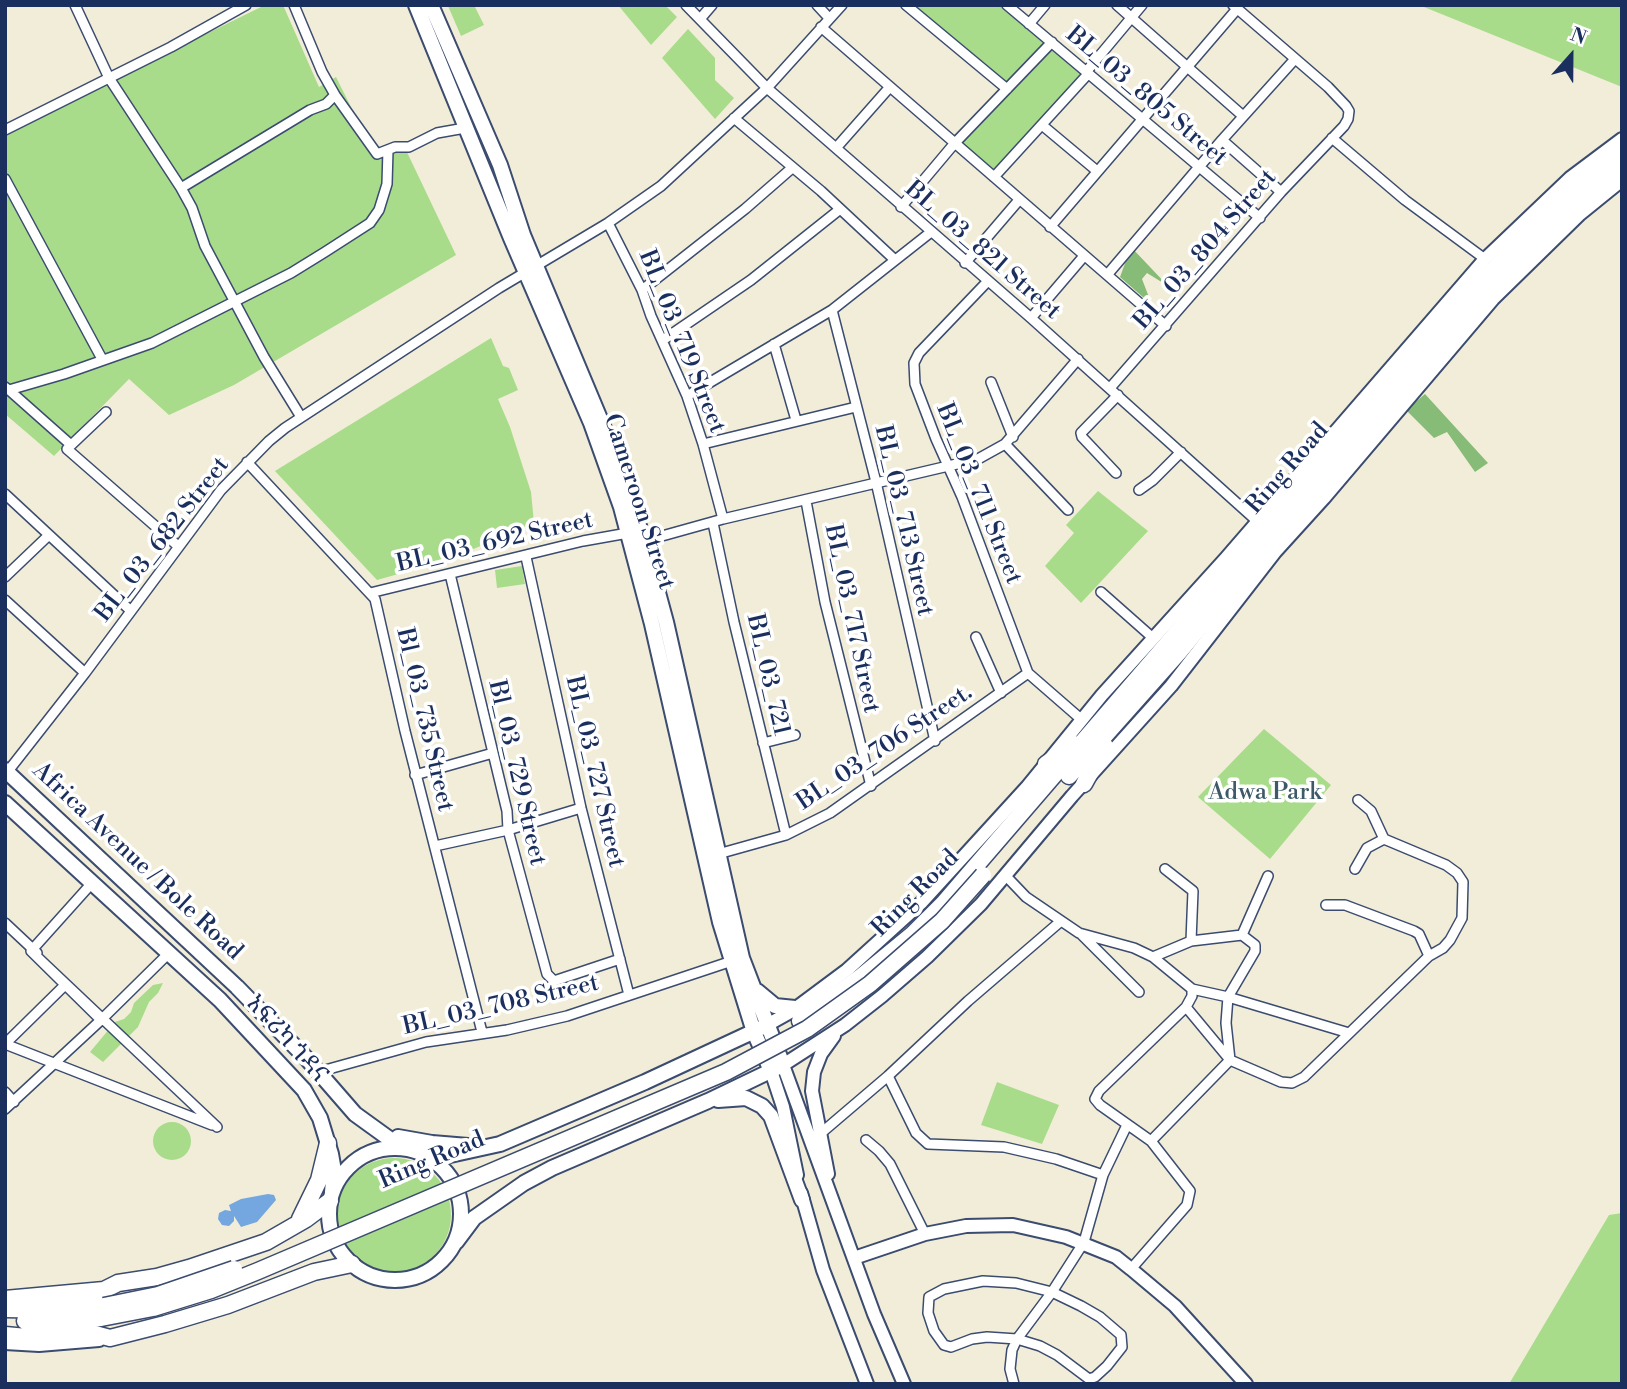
<!DOCTYPE html>
<meta charset="utf-8">
<style>
body{margin:0}
#map{position:relative;width:1627px;height:1389px;overflow:hidden;background:#f2edd8;font-family:"Libre Bodoni",serif}
canvas{display:block}
.frame{position:absolute;inset:0;border:7px solid #1b2f5e;pointer-events:none}
.north{position:absolute;left:1536px;top:21px;width:70px;height:70px;-webkit-text-stroke:5px #fff;paint-order:stroke;rotate:21deg;font-size:19px;font-weight:700;line-height:28px;text-align:center;color:#1b2f5e}
.north::after{content:'';display:block;margin:auto;width:24px;height:32px;background:#1b2f5e;clip-path:polygon(50% 0,100% 100%,50% 72%,0 100%)}
</style>
<div id="map">
<canvas width="1627" height="1389"></canvas>
<div class="frame"></div>
<div class="north">N</div>
</div>
<script>
const g = document.querySelector('canvas').getContext('2d');
g.lineJoin = 'round';
function fillPath(path, color) {
  g.fillStyle = color;
  g.fill(path, 'evenodd');
}
function shape(rows) {
  const path = new Path2D();
  for (const r of rows) {
    if (r.length === 3) {
      path.moveTo(r[0] + r[2], r[1]);
      path.arc(r[0], r[1], r[2], 0, 2 * Math.PI);
      continue;
    }
    path.moveTo(r[0], r[1]);
    for (let i = 2; i < r.length; i += 2) path.lineTo(r[i], r[i + 1]);
  }
  return path;
}
function stroke(path, color, width, dash) {
  g.strokeStyle = color;
  g.lineWidth = width;
  g.lineCap = dash ? 'butt' : 'round';
  g.setLineDash(dash || []);
  g.stroke(path);
}
function label(font, color, halo, rows, align = 'center') {
  g.font = font + ' "Libre Bodoni","Noto Serif Ethiopic",serif';
  g.lineWidth = 7;
  g.setLineDash([]);
  g.textBaseline = 'middle';
  g.strokeStyle = halo;
  g.fillStyle = color;
  for (const [text, x, y, turn = 0] of rows) {
    g.save();
    g.translate(x, y);
    g.rotate((+turn || 0) * Math.PI / 180);
    g.textAlign = isNaN(turn) ? turn : align;
    if (halo) g.strokeText(text, 0, 0);
    g.fillText(text, 0, 0);
    g.restore();
  }
}
fillPath(shape([
 [265,5,283,5,319,87,336,77,377,159,405,148,456,255,234,385,169,415,129,379,54,456,5,414,5,133],
 [451,5,474,5,484,25,461,36,448,6],
 [618,5,665,5,677,17,651,45],
 [908,5,1009,5,1089,72,997,179,957,148,1009,90],
 [1419,5,1622,5,1622,87],
 [688,29,715,58,715,80,734,98,715,119,662,58],
 [491,338,503,366,509,368,518,390,498,399,510,427,531,492,534,523,448,560,377,580,275,471],
 [1098,491,1148,531,1081,603,1045,566,1074,533,1066,525],
 [522,566,525,584,497,588,495,570],
 [1264,729,1331,785,1270,859,1198,797],
 [163,983,158,993,149,1002,138,1027,103,1062,90,1052,115,1022,124,1019,131,1012,134,1003,153,985],
 [997,1082,1059,1105,1042,1144,981,1125],
 [172,1141,19],
 [394,1215,57],
 [1622,1213,1622,1384,1509,1384,1609,1215]
]), '#a8dc8b');
fillPath(shape([
 [1131,247,1168,286,1147,273,1142,279,1152,305,1120,277],
 [1425,394,1488,463,1475,472,1447,432,1434,438,1406,410]
]), '#86bc77');
fillPath(shape([
 [268,1194,274,1195,276,1200,257,1222,241,1227,234,1216,234,1221,229,1226,222,1225,218,1219,219,1213,225,1210,231,1211,229,1205,241,1199]
]), '#74a6e0');
const street = shape([
 [75,5,109,78,181,188,192,208,205,246,264,357,301,417],
 [686,5,767,88,1031,318,1258,522],
 [817,5,829,18],
 [906,5,1007,89],
 [1007,5,1260,218],
 [1117,5,1243,116],
 [700,19,712,5],
 [1029,24,1045,5],
 [821,27,1166,326],
 [1086,72,1142,5],
 [335,95,377,154,395,147,409,147,437,133,465,128],
 [734,118,821,191,895,260],
 [1042,125,1097,171],
 [5,130,171,47,246,5],
 [1332,138,1405,200,1485,259],
 [1222,140,1281,192],
 [836,148,889,88],
 [994,177,1088,74],
 [5,179,102,359],
 [181,188,310,110,326,104,335,95,322,72,294,5],
 [901,207,954,144,1052,42],
 [608,223,642,290,651,316,687,396,703,444,723,519],
 [1050,227,1237,9],
 [965,263,1019,200],
 [1107,275,1222,140,1295,59],
 [987,282,919,353,914,363,915,384,936,439,962,497,1028,673,1082,720],
 [642,290,745,209,792,168],
 [832,310,876,482,935,741],
 [1031,318,1084,256],
 [663,340,751,280,839,210],
 [774,344,796,420],
 [991,382,1013,437],
 [5,387,9,390,64,374,152,343,291,273,325,252,370,223,379,210,387,184,388,150],
 [1110,388,1281,192,1344,126,1348,119,1349,111,1346,106,1328,87,1233,5],
 [9,390,71,445],
 [687,396,832,310,931,232],
 [106,412,67,449,178,546],
 [703,444,856,407],
 [1005,444,1068,510],
 [247,462,375,599,405,731,482,1032],
 [1116,473,1082,437,1081,433,1118,395],
 [1139,490,1153,480,1181,452],
 [5,494,131,611],
 [806,501,825,602,871,786],
 [713,523,734,622,786,835],
 [644,541,723,519,978,459,1005,444,1078,359],
 [526,557,581,808,629,995],
 [450,574,507,811,508,830,547,974,554,981,620,959],
 [5,577,49,535],
 [1101,592,1153,638],
 [370,593,583,541,628,533],
 [5,600,85,673],
 [976,637,1001,693],
 [763,743,795,735],
 [5,775,85,673,221,490,269,441,285,428,499,288,608,223,661,186,767,88,842,5],
 [415,775,493,753],
 [435,846,508,830,581,808],
 [718,854,786,835,830,813,1028,673],
 [1165,869,1193,891,1191,941],
 [1355,869,1367,848,1384,839],
 [1005,875,1026,897,1079,933,1134,948,1153,957,1192,989,1192,996,1186,1007,1099,1091,1095,1099,1100,1105,1151,1141,1190,1191,1187,1205,1131,1269],
 [1326,905,1345,905,1414,931,1419,934,1429,956,1443,948,1450,940,1462,918,1463,882,1457,873,1446,865,1384,839,1371,811,1358,800],
 [5,923,37,953],
 [1081,934,1139,992],
 [1242,935,1255,945,1255,951,1228,997,1349,1033],
 [31,951,92,883],
 [1153,957,1191,941,1242,935,1268,876],
 [1186,1007,1230,1060,1281,1082,1292,1083,1304,1077,1429,956],
 [101,1020,31,951,217,1127],
 [5,1044,212,1125],
 [5,1044,65,985],
 [318,1072,426,1042,507,1030,567,1016,735,960],
 [888,1076,916,1133,928,1144,1004,1147,1056,1159,1103,1175],
 [5,1092,14,1102],
 [5,1109,101,1020,169,953],
 [820,1134,888,1076,968,1001,1061,921],
 [866,1140,879,1151,890,1164,925,1234],
 [1151,1141,1230,1060,1226,1023,1228,997,1192,989],
 [983,1281,1016,1283,1052,1292,1081,1306,1100,1317,1121,1335,1122,1347,1107,1366,1095,1377,1089,1379,1057,1355,1040,1346,1017,1339,987,1337,972,1339,951,1347,944,1345,934,1331,928,1313,929,1297,944,1289,983,1281],
 [1014,1384,1010,1369,1012,1350,1017,1339,1052,1292,1084,1242,1103,1175,1127,1125]
]);
const secondary = shape([
 [767,1025,792,1011,847,970,922,902,1027,787,1102,695,1226,558,1485,259,1570,178,1622,139],
 [771,1071,783,1107,797,1175],
 [828,1174,812,1091,814,1072,821,1054,834,1036],
 [801,1193,823,1270,867,1384],
 [854,1258,925,1234,966,1226,1013,1225,1066,1237,1116,1257,1131,1269,1175,1306,1246,1384],
 [5,1343,39,1345,99,1340],
 [904,1384,874,1314,783,1065,845,1025,882,996,927,957,981,904,1072,796,1171,686,1275,552,1324,498,1493,299,1580,214,1622,180]
]);
const primary = shape([
 [416,5,511,238,591,423,621,507,652,624,720,922,754,1032,771,1071],
 [431,5,500,165,523,235,616,457,644,541,666,622,742,958,783,1065,708,1101,552,1168,524,1183,474,1218,456,1242],
 [5,770,237,987,308,1060,355,1114,402,1148],
 [5,803,220,1000,304,1090,320,1118,331,1154,334,1171,332,1192],
 [757,991,775,1006,795,1008],
 [718,1100,746,1098,762,1106,771,1116,802,1200],
 [398,1137,432,1143,468,1146],
 [395,1214,66],
 [432,1159,500,1144,645,1082,761,1028]
]);
const highway = shape([
 [1046,764,1074,744],
 [1069,776,1180,651,1266,547,1487,292,1550,227,1622,167],
 [1084,784,1105,746],
 [800,1021,862,976,913,934,943,904,1452,313,1546,215,1622,152],
 [300,1219,319,1180,328,1143],
 [5,1299,104,1290,118,1283,157,1277,189,1268,266,1242,306,1219,330,1201],
 [5,1309,61,1310,104,1306],
 [25,1321,77,1320,101,1318],
 [5,1335,27,1337,95,1334,110,1338,165,1324,228,1305,314,1272,352,1264]
]);
stroke(street, '#3b4c70', 12);
stroke(secondary, '#3b4c70', 16);
stroke(primary, '#3b4c70', 18);
stroke(highway, '#3b4c70', 19);
stroke(street, '#fff', 9);
stroke(secondary, '#fff', 12);
stroke(primary, '#fff', 14);
stroke(highway, '#fff', 16);
const highwayBridge = shape([
 [104,1306,158,1295,234,1269],
 [101,1318,153,1308,211,1290,258,1271,726,1072,807,1029,870,984,942,921,983,875]
]);
stroke(highwayBridge, '#3b4c70', 19, []);
stroke(highwayBridge, '#fff', 16);
label('24px', '#1b2f5e', '#fff', [
 ["BL_03_805 Street",1146,97,40],
 ["BL_03_804 Street",1206,250,-49],
 ["BL_03_821 Street",982,251,41],
 ["BL_03_719 Street",681,342,68],
 ["Ring Road",1288,469,-49],
 ["BL_03_711 Street",978,494,68],
 ["Cameroon Street",638,502,72],
 ["BL_03_713 Street",903,521,77],
 ["BL_03_682 Street",163,540,-52],
 ["BL_03_692 Street",495,543,-13],
 ["BL_03_717 Street",851,619,78],
 ["BL_03_721",767,675,77],
 ["Bl_03_735 Street",424,720,77],
 ["BL_03_706 Street.",885,748,-34],
 ["BL_03_727 Street",594,772,77],
 ["Bl_03_729 Street",516,773,77],
 ["Africa Avenue / Bole Road",137,862,43],
 ["Ring Road",916,894,-45],
 ["BL_03_708 Street",501,1006,-13],
 ["አፍሪካ ጎዳና",286,1040,48],
 ["Ring Road",432,1161,-23]
]);
label('24px', '#3e5a69', '#fff', [
 ["Adwa Park",1265,793]
]);
</script>
